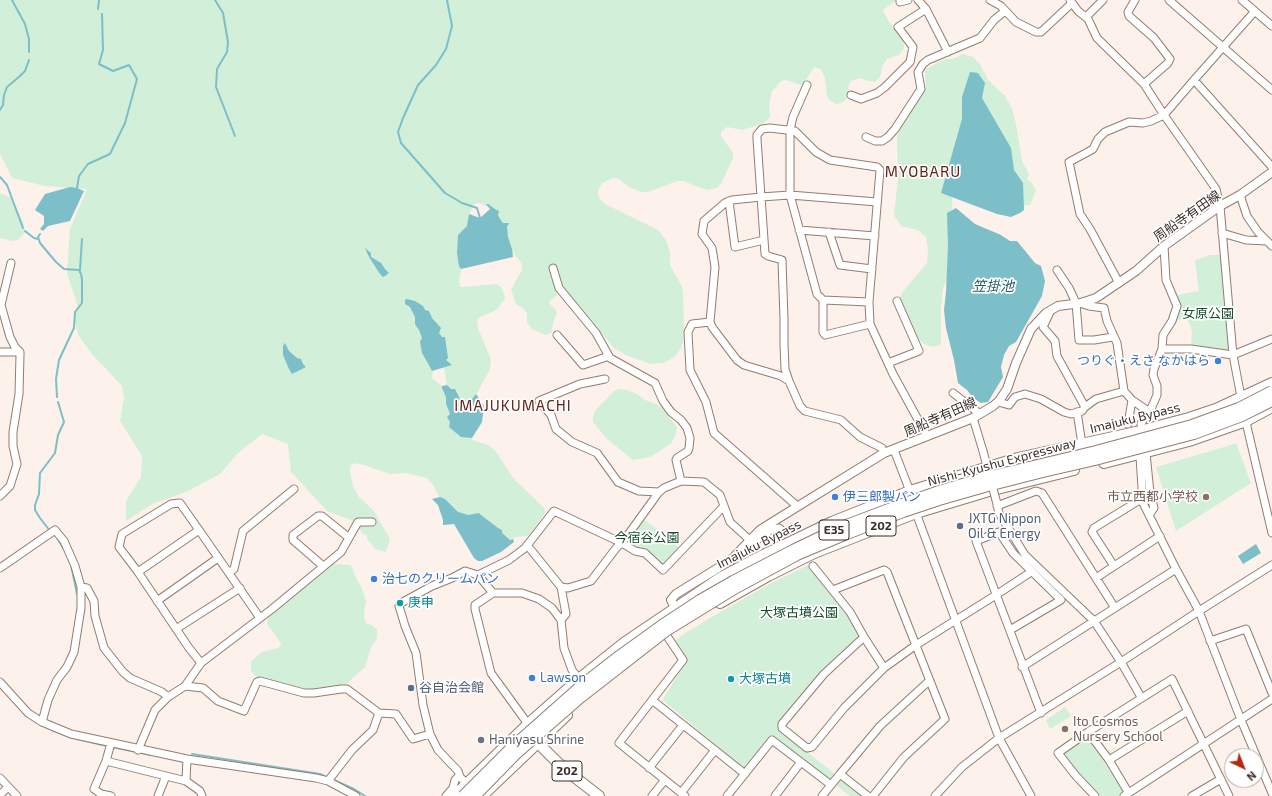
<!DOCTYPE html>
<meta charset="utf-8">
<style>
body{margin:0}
#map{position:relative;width:1272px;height:796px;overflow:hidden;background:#fdf1eb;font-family:"Exo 2",sans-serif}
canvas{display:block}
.north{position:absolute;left:1224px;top:748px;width:40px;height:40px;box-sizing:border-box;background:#fff;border:1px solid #b0aba9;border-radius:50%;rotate:137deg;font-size:11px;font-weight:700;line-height:16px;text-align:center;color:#392e28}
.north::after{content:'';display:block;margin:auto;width:14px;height:18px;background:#b4280b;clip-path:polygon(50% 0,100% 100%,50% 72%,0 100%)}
</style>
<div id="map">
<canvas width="1272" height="796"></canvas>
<div class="north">N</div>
</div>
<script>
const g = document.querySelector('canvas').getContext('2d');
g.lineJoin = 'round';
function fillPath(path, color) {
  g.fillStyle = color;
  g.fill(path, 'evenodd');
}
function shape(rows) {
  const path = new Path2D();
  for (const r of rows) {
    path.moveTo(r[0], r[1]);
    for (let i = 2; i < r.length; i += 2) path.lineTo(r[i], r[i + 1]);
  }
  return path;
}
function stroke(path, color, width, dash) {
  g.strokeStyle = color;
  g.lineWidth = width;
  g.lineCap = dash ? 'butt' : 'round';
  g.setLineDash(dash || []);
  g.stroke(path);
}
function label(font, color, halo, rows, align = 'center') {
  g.font = font + ' "Exo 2","Noto Sans JP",sans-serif';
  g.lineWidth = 3.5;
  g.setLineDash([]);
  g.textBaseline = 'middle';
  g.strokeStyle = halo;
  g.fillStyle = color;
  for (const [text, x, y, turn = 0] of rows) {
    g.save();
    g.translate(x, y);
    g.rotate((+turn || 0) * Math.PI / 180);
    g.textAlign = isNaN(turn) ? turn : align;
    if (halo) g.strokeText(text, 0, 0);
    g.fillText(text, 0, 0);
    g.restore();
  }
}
fillPath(shape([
 [0,0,897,0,883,10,889,22,901,35,903,39,904,48,899,55,887,59,883,65,880,77,875,82,868,81,861,78,851,81,849,84,848,96,845,100,841,103,836,104,829,100,827,96,825,78,821,69,817,68,815,67,812,70,804,83,801,85,786,80,781,81,772,91,769,104,770,117,764,123,743,130,727,127,721,132,721,136,733,153,733,158,721,184,717,188,709,190,701,188,684,181,677,181,648,192,642,192,629,187,619,179,613,178,602,183,599,188,598,194,600,199,605,204,652,227,659,231,666,240,670,252,670,265,682,287,683,294,684,323,683,343,680,350,673,358,663,363,651,364,628,356,614,348,569,294,564,291,558,294,549,302,550,304,555,309,557,313,553,322,552,332,547,335,543,334,532,329,527,322,527,313,523,308,516,304,511,290,515,282,522,270,522,264,511,250,498,220,497,212,482,204,479,203,474,204,470,212,459,282,461,287,463,287,496,284,501,287,504,293,505,299,498,308,494,311,480,317,477,320,478,328,491,360,490,369,474,399,467,402,459,399,447,387,444,366,433,367,432,378,447,390,459,432,475,441,486,444,494,449,514,479,544,508,545,513,530,534,527,536,516,537,509,540,474,517,456,513,441,500,433,485,427,478,406,473,390,474,364,465,354,463,351,465,350,471,353,486,359,497,374,511,390,539,386,552,375,549,368,540,366,534,364,535,353,521,327,511,291,472,288,444,262,434,237,454,220,474,186,492,152,504,126,521,126,501,141,477,142,456,120,421,124,398,122,386,92,354,78,335,74,316,78,307,67,273,70,229,87,189,45,186,12,178,0,154],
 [963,54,973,57,980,64,988,80,1005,96,1012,109,1016,124,1022,161,1029,174,1027,180,1031,182,1036,190,1030,205,1020,206,965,121,951,181,953,219,950,271,943,288,941,307,941,344,933,347,924,344,916,336,902,310,900,297,904,290,927,263,928,250,926,237,918,230,901,226,894,215,898,179,897,136,911,107,926,87,925,70,938,62,946,59,953,59],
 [0,193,11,198,23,221,25,232,18,240,12,241,0,238],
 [1210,255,1224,255,1233,355,1191,349,1192,331,1187,318,1172,321,1177,306,1172,296,1199,291,1195,260],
 [620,389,628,390,637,394,645,400,656,404,663,409,677,427,676,434,671,443,660,451,650,457,633,460,607,439,593,422,593,417,596,410,614,391],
 [1236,443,1251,483,1176,531,1156,467,1221,448],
 [645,520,681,549,664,566,628,545,626,540,636,527],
 [333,564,350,565,352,567,354,574,362,589,366,601,364,612,364,619,367,624,372,625,377,630,377,638,371,647,365,667,345,685,341,687,311,690,256,677,251,670,251,661,262,652,278,648,280,646,281,643,267,624,268,616,286,603,327,567],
 [809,565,847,612,861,635,860,638,780,730,836,775,833,780,829,780,774,738,769,738,745,768,743,768,723,753,723,751,664,701,663,699,687,660,675,641,684,634,710,618,775,581],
 [1065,707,1071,716,1050,729,1046,720],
 [1088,737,1124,792,1120,796,1101,796,1091,788,1067,760,1063,753],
 [840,779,843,780,864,796,850,796,836,785]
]), '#d1efd9');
fillPath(shape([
 [970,72,978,73,985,83,982,98,1011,148,1014,170,1023,183,1024,210,1020,213,1011,217,997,214,941,193,962,119,962,97],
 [70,187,77,188,84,191,70,221,48,226,43,231,40,229,44,224,44,216,35,210,45,194],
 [486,204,488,204,495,209,499,211,498,215,500,219,503,223,509,223,507,227,508,237,512,249,513,257,461,269,459,266,457,253,458,235,467,226,469,214,480,218,490,209],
 [956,208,975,224,1001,235,1010,241,1017,241,1035,263,1041,266,1045,281,1042,296,1016,342,1009,346,1004,355,1001,367,1003,377,988,402,981,403,973,398,967,390,958,383,954,360,946,328,944,310,946,292,948,246,947,213],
 [365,248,371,253,371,257,381,263,385,269,389,273,385,276,383,277,380,274,369,257],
 [407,299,415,301,423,306,425,310,429,311,432,318,441,328,439,333,442,337,445,337,448,358,446,360,452,365,432,371,430,367,422,353,420,342,422,338,419,330,415,324,415,317,410,307,405,304,405,300],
 [285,343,289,351,297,358,301,359,303,364,306,367,292,374,289,369,283,355,283,346],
 [447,385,451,389,455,389,460,399,467,401,472,399,476,394,484,406,482,422,472,438,461,437,449,427,450,422,447,417,450,414,449,411,446,404,446,397,442,388,442,386],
 [440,497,445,499,458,512,468,515,479,513,481,515,498,528,502,530,502,533,510,540,513,539,514,542,501,552,482,561,478,561,474,558,454,524,443,525,443,520,438,505,432,499],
 [1256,544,1261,553,1243,564,1238,556]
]), '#7dbfc8');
stroke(shape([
 [12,0,25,24,29,39,29,52],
 [215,0,223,13,228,42,227,52,217,69,216,87,235,136],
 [447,0,452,26,446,49,436,65,418,85,403,118,398,132,401,143,445,193,462,203,477,208,480,218],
 [98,9,99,0],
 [0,110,3,105,4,95,7,87,20,76,25,71,29,60],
 [0,177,7,185,23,228],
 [77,188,79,176,88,164,110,154,125,123,137,79,129,65,113,71,99,64,103,50,102,14],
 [25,231,34,238,38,239],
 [40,234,38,237,40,243,56,262,64,269,79,270,81,274,82,279,82,303,75,312,74,328,59,360,56,379,57,397],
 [80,270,82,239],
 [50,531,40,518,35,510,35,505,39,494,40,473,55,453,58,435,64,422,58,402],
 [56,536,63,548],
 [71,565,77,594],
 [52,730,73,738,107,746],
 [112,747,151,755],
 [192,754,320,774,354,789,365,796]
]), '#7dbfc8', 2);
stroke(shape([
 [783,531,795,544]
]), '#d6cac4', 7, [7, 3.5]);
const minor = shape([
 [900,0,900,2,908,0],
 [918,0,926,9],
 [990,0,1001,6,1016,22,1036,32,1041,32,1072,3],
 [1070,0,1078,11,1088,19,1097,38,1144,84,1164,115,1216,189,1220,206,1233,355,1242,402],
 [1135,0,1128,12,1129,16,1154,38,1170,59,1168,63,1144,84],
 [1169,0,1272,90],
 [1242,0,1272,26],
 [1086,17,1103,0],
 [1194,80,1272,167],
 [807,85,793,117,790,130,790,195,817,294,823,300,823,332,825,335,870,324],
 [851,95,861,99,877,93,885,87,910,62,913,47,898,27,926,9,948,52],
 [866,137,875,141,882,141,888,137,895,129,921,89,918,72,923,64,928,60,980,38,994,20,1005,11],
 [1240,195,1247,216,1258,232,1272,246],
 [729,201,735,247,764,240],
 [877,202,790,195,761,197,732,200,725,203,704,221,702,234,712,248,715,267,710,322,712,327,737,360,744,365,781,376,789,381,800,406,805,411,841,420,860,437,882,448,884,453],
 [799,230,875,236],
 [829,232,840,265,872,269],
 [1222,233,1246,240,1267,241],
 [553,268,559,288,596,333,610,358,655,383,663,401,671,412,681,420,687,428,690,438,689,448,688,451,677,458,676,460,681,481],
 [1057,270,1069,288,1076,303,1079,340,1094,340,1113,337],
 [1119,283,1090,229,1080,214,1069,162,1086,153,1093,149,1098,139,1105,132,1129,122,1143,123,1151,121,1164,115,1194,80,1255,11],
 [823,300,869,302],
 [1083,302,1083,304,1089,306,1104,308,1107,321,1117,343,1124,391],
 [1051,310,1043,327,1055,341,1057,356,1085,407],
 [710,322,692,324,688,332,690,370,706,402,714,433,797,506],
 [557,335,583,365,609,356],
 [1162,349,1191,349,1233,355,1272,339],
 [0,352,20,352],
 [888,363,919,351,897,301],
 [605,379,580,384,539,401,551,415,556,429,572,442,597,453,618,482,639,491,659,492],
 [789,381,785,369,784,344,784,320,782,260,768,256,765,254,757,139,757,135,762,129,770,128,795,131,816,152,830,160,877,167,880,170,869,302,870,324,893,374,927,436],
 [953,393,980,414],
 [999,401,1002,403,1009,405,1015,397,1025,394,1041,399,1064,412,1071,414,1082,411,1085,407,1096,399,1124,391,1132,400,1148,411,1151,409,1157,395,1157,386,1153,375,1154,369,1162,349,1163,335,1172,321,1177,306,1166,280,1164,246],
 [1077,412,1082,444],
 [973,418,983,451],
 [1245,418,1272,533],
 [1128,424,1132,400],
 [1142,430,1141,424,1148,411],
 [894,450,911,494],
 [1146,453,1150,493,1154,508,1149,515],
 [1140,457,1143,503,1176,569,1199,611,1241,720,1272,793],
 [0,496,10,486,17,464,13,446,13,432,19,394,20,355,20,352,15,347,10,337,1,305,11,263],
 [996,500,999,513,1025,555,1094,621,1121,662,1141,697],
 [997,506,1036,491,1042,493,1115,608],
 [915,510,999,738,1031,796],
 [199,530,180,503,171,504,122,534,119,547,138,572,189,648,201,663],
 [527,545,561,587,568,588,591,581,617,547,622,543,635,551,645,553,663,570,724,506],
 [323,566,293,540,293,535,318,516,322,516,348,537],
 [813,566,850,612,864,637,884,668],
 [1114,566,1092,532,1094,528,1143,498],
 [0,568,55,530,64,541,75,566,81,587,81,608,74,652,67,667,57,680,48,700,42,722],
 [138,572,199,530,260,618],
 [229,572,234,569,243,531,294,489],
 [478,575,509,560,525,548,554,511,622,543,659,492,664,488,681,481,704,482,720,495,730,522,753,543,772,529,779,528,783,531],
 [1096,578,1160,536],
 [81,587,87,588,94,601,95,616,104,648,123,672,130,678,162,692,168,697],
 [561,587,566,614,561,620],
 [833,590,884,570,887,572,945,719,904,757,873,796],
 [157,601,218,558],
 [176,629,240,588],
 [1010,630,1061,600,1013,553,999,532,976,541,1041,713],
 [667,636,683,660,619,743,685,796],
 [864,637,824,674,782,724,782,728,807,748,812,747,844,708,884,668,916,645,996,595,1031,572],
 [1210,641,1246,629,1272,693],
 [1022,667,1176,569],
 [0,682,28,713,42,722,71,734,187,759,316,778,328,781,356,796],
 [185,686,203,688,218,701,244,711,257,682,260,681,304,693,314,693,341,689,347,689,379,713,396,714,413,739,430,734],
 [652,700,745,774],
 [528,724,491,673,475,609,475,605,493,593,522,593,539,599,552,608,561,620,564,648,572,670,579,679],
 [1088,732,1109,760,1128,792],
 [138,750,155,710,168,697,185,686,201,663,272,609,341,552,358,522,372,522],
 [187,759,186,781,200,791,202,796],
 [1109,760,1188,711],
 [106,761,186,781],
 [649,768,683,725],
 [0,778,17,796],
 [328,781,352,750,373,730,379,713],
 [470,787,460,777,458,771,438,750,430,734,423,705,416,653,405,626,399,606,401,603,432,586,452,578,465,571,478,575,493,593],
 [681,793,715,750],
 [0,795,8,787],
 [111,796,101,794,94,789,106,761,111,743],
 [158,796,166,776],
 [446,796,453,788,455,780,458,777,460,777],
 [652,796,664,781],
 [727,796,772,740,831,785],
 [775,796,801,762],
 [822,796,840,774],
 [868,796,840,774,880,726,929,681],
 [935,796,962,767,999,738,1121,662,1199,611,1272,565],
 [1095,796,1076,776,1058,753,1088,732,1172,679,1229,796],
 [1124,796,1272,699],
 [1192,796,1221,779]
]);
const major = shape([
 [675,608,671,600,676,594,731,560,760,530,771,523,884,453,973,418,993,406,999,401,1007,389,1016,363,1031,329,1046,313,1058,306,1081,303,1096,298,1136,271,1164,246,1220,206,1240,195,1272,172]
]);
const highway = shape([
 [1104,463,1189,441,1246,421,1272,407],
 [720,603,768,576,814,553,916,513,989,491,1074,470],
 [535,737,538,743,555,760,572,775,599,796],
 [454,796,528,724,579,679,624,643,720,578,757,558,832,522,910,491,1018,458,1136,432,1189,418,1216,409,1272,383],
 [482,796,567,715]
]);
stroke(minor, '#957c6d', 9);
stroke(major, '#957c6d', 10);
stroke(highway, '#957c6d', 12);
stroke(minor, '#fff', 7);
stroke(major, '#fff', 8);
stroke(highway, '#fff', 10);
const minorBridge = shape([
 [983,451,996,500]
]);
const highwayBridge = shape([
 [463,796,512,747,583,684,619,656,662,625,700,600,733,581,793,550,841,527,894,507,939,491,983,478,1096,451,1192,425,1239,408,1272,391],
 [475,796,516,754,580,698,666,631,736,588,797,555,847,534,903,512,939,500,988,486,1043,472,1095,460,1194,434,1242,416,1272,401]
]);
stroke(minorBridge, '#957c6d', 9, []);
stroke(highwayBridge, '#957c6d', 12, []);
stroke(minorBridge, '#fff', 7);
stroke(highwayBridge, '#fff', 10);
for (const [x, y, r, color] of [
 [1218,361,4,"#3f7fe0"],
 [835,497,4,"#3f7fe0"],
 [1206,497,4,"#8d6e63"],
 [960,526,4,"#5c6f8a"],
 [374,579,4,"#3f7fe0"],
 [400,603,4,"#0f9aa8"],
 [532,678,4,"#3f7fe0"],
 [731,679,4,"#0f9aa8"],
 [411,688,4,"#5c6f8a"],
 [1065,729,4,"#8d6e63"],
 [481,740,4,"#6b7280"]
]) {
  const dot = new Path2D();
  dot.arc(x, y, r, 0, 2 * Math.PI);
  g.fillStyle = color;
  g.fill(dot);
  stroke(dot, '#fff', 1.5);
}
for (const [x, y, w] of [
 [881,526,30],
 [834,530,30],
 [567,771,30]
]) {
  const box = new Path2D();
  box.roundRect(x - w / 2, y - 10, w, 20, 3);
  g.fillStyle = '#fff';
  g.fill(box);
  stroke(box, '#392e28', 1);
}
label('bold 12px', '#392e28', null, [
 ["202",881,526],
 ["E35",834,530],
 ["202",567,771]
]);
label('13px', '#392e28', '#fff', [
 ["周船寺有田線",1187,216,-35],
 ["周船寺有田線",940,417,-24],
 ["Imajuku Bypass",1135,418,-14],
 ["Nishi-Kyushu Expressway",1002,462,-15],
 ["Imajuku Bypass",759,544,-27]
]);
label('13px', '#154c2c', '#fff', [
 ["女原公園",1208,314],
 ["今宿谷公園",647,538],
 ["大塚古墳公園",799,613]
]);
label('13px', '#366cbe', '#fff', [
 ["つりぐ・えさ なかはら",1210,361,"right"],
 ["伊三郎製パン",843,497],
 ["治七のクリームパン",382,579],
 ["Lawson",540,678]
], 'left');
label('13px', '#785e54', '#fff', [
 ["市立西都小学校",1198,497],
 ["Ito Cosmos",1073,722,"left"],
 ["Nursery School",1073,737,"left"]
], 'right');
label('13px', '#4e5e75', '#fff', [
 ["JXTG Nippon",968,519],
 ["Oil & Energy",968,534],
 ["谷自治会館",419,688]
], 'left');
label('13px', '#0d838f', '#fff', [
 ["庚申",408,603],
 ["大塚古墳",739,679]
], 'left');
label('13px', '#5b616d', '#fff', [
 ["Haniyasu Shrine",489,740]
], 'left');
label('italic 14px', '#265d65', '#fff', [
 ["笠掛池",993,286]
]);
g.letterSpacing = '1px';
label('15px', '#662316', '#fff', [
 ["MYOBARU",923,172],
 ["IMAJUKUMACHI",513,406]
]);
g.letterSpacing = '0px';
</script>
